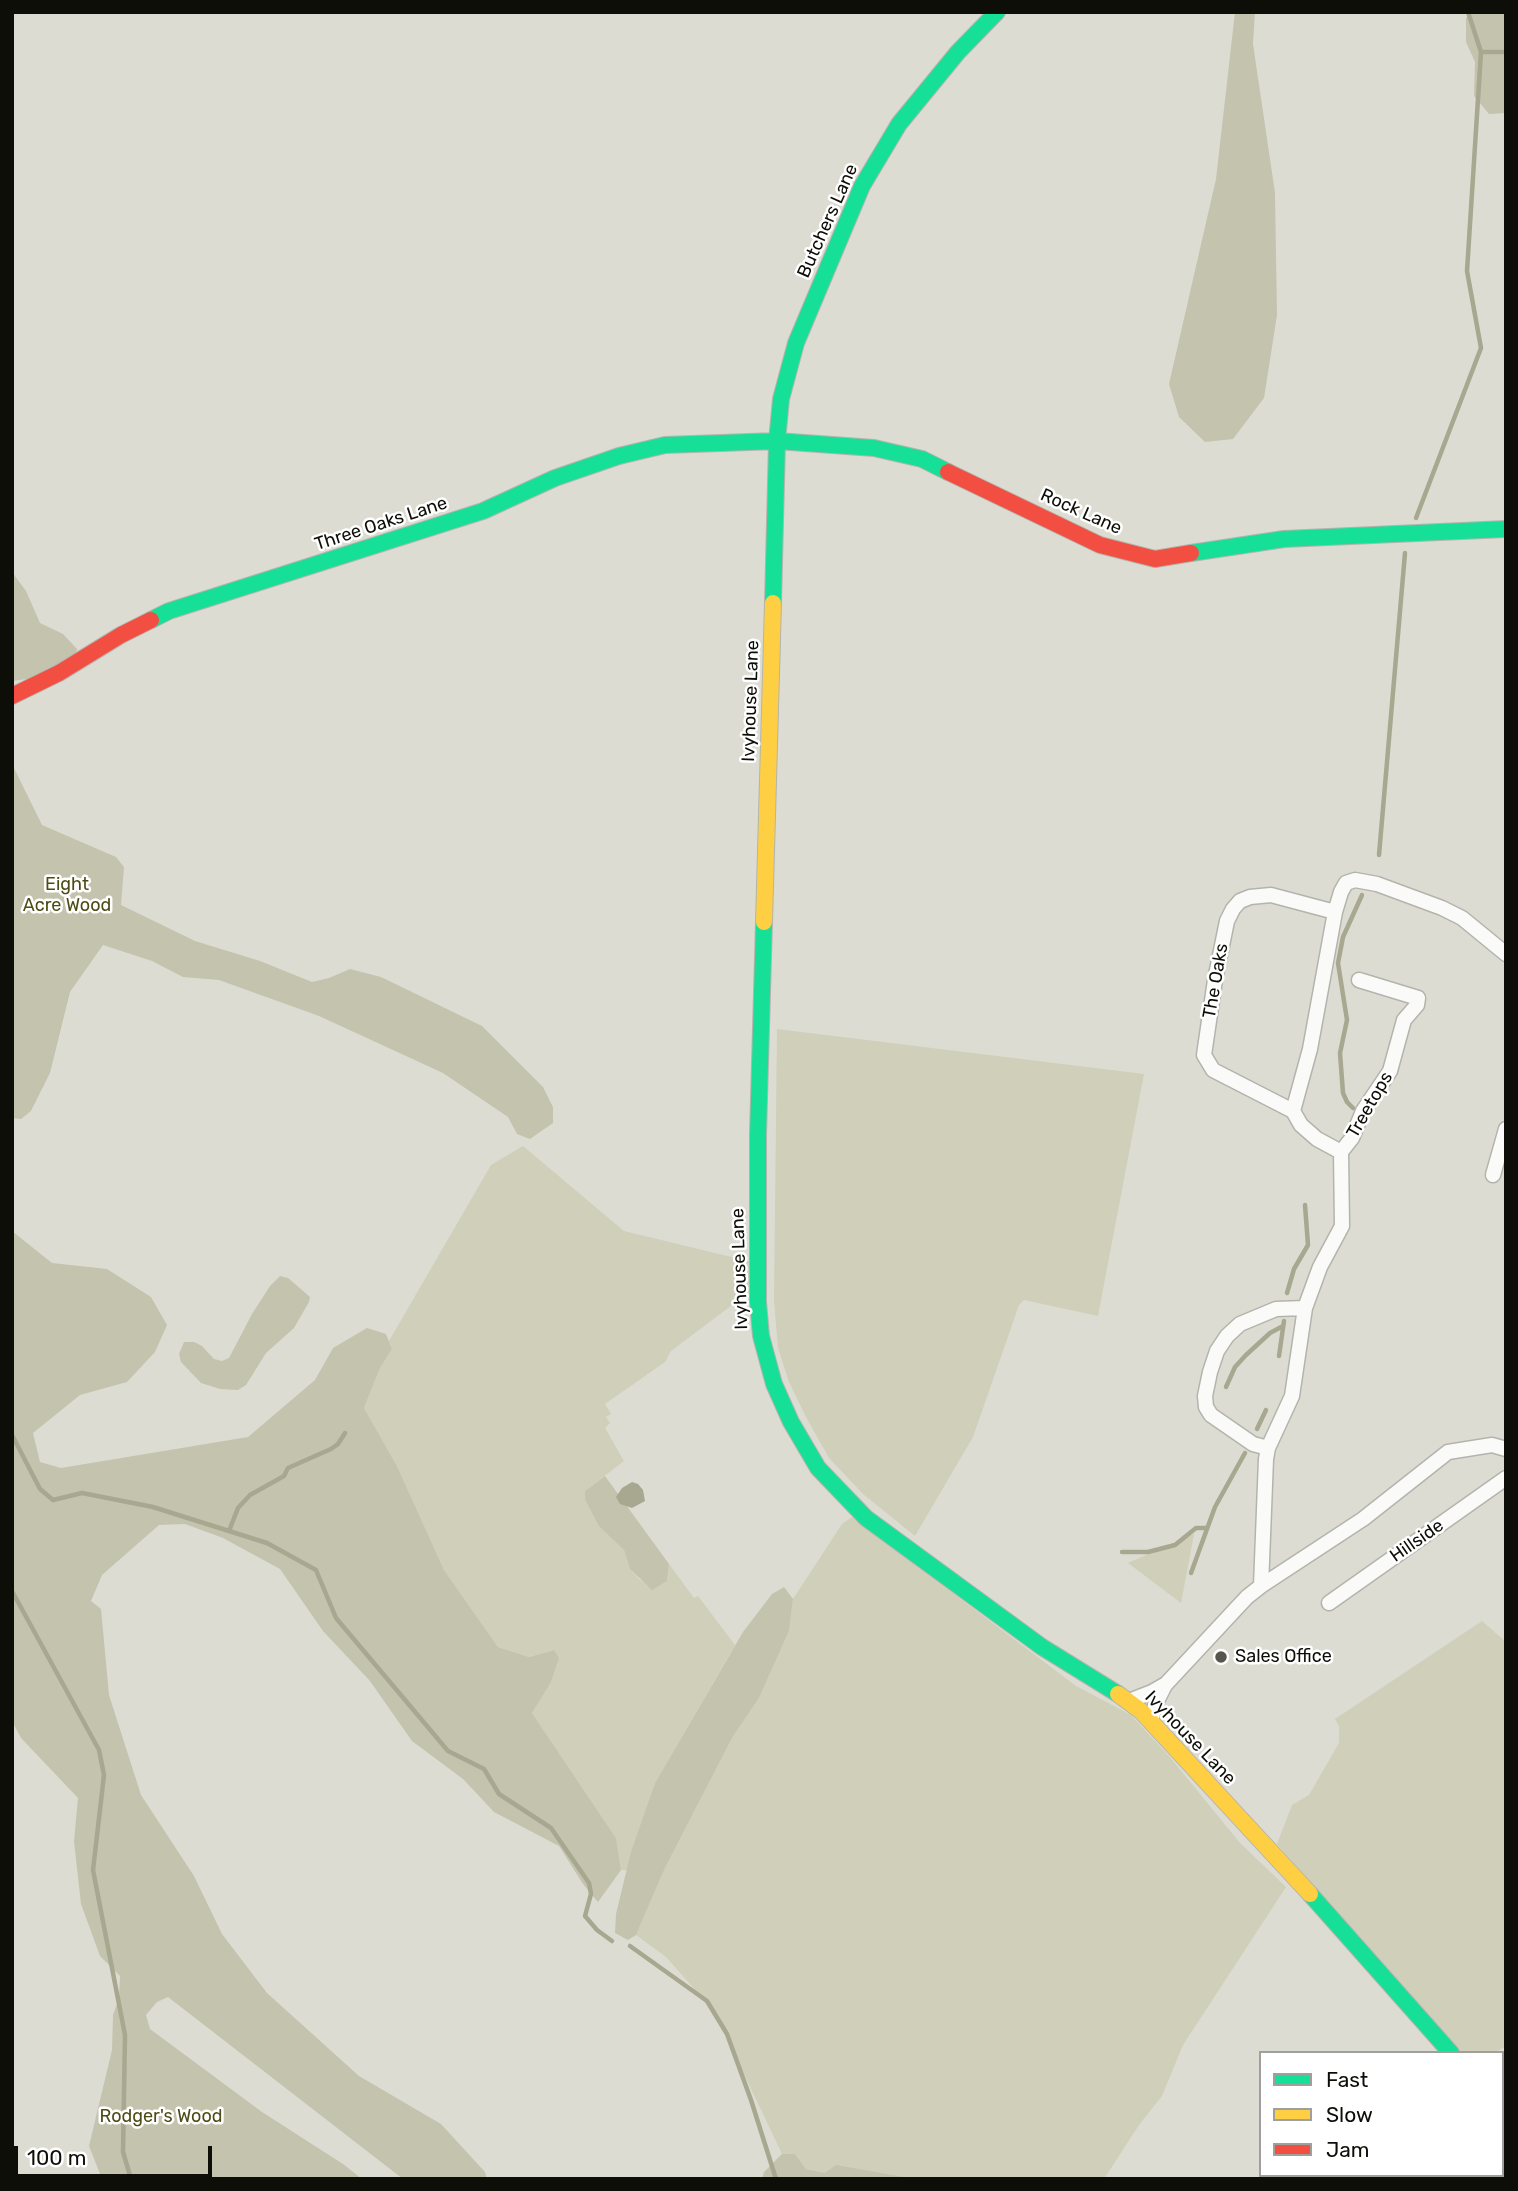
<!DOCTYPE html>
<style>
body{margin:0}
#map{position:relative;width:1518px;height:2191px;overflow:hidden;background:#dcdcd3;font-family:Rubik,sans-serif}
canvas{display:block}
.frame{position:absolute;inset:0;border:14px solid #0e0e08;pointer-events:none}
.legend{position:absolute;left:1259px;top:2051px;width:245px;height:126px;box-sizing:border-box;background:#fff;border:2px solid #9f9f9c;margin:0;padding:9px 12px;list-style:none;font-size:21px;color:#0e0e08}
.legend li{display:flex;align-items:center;gap:14px;height:35px}
.legend b{width:35px;border:2px solid #9f9f9c}
.scale{position:absolute;left:14px;top:2146px;width:198px;height:32px;box-sizing:border-box;border:4px solid #0e0e08;border-top:0;padding-left:9px;font-size:21px;line-height:24px;white-space:nowrap;color:#0e0e08;-webkit-text-stroke:5px #fff;paint-order:stroke}
</style>
<div id="map">
<canvas width="1518" height="2191"></canvas>
<div class="frame"></div>
<ul class="legend">
<li><b style="height:9px;background:#16e098"></b>Fast</li>
<li><b style="height:9px;background:#ffcf43"></b>Slow</li>
<li><b style="height:9px;background:#f24e42"></b>Jam</li>
</ul>
<div class="scale">100 m</div>
</div>
<script>
const g = document.querySelector('canvas').getContext('2d');
g.lineJoin = 'round';
function fillPath(path, color) {
  g.fillStyle = color;
  g.fill(path, 'evenodd');
}
function shape(rows) {
  const path = new Path2D();
  for (const r of rows) {
    path.moveTo(r[0], r[1]);
    for (let i = 2; i < r.length; i += 2) path.lineTo(r[i], r[i + 1]);
  }
  return path;
}
function stroke(path, color, width, dash) {
  g.strokeStyle = color;
  g.lineWidth = width;
  g.lineCap = dash ? 'butt' : 'round';
  g.setLineDash(dash || []);
  g.stroke(path);
}
function label(font, color, halo, rows, align = 'center') {
  g.font = font + ' Rubik,sans-serif';
  g.lineWidth = 5;
  g.setLineDash([]);
  g.textBaseline = 'middle';
  g.strokeStyle = halo;
  g.fillStyle = color;
  for (const [text, x, y, turn = 0] of rows) {
    g.save();
    g.translate(x, y);
    g.rotate((+turn || 0) * Math.PI / 180);
    g.textAlign = isNaN(turn) ? turn : align;
    if (halo) g.strokeText(text, 0, 0);
    g.fillText(text, 0, 0);
    g.restore();
  }
}
fillPath(shape([
 [777,1029,1144,1074,1098,1316,1024,1300,1019,1305,973,1437,915,1536,863,1494,829,1458,806,1417,789,1382,778,1348,774,1300],
 [523,1146,624,1231,752,1262,752,1290,671,1351,665,1362,605,1404,611,1414,606,1417,610,1423,605,1428,624,1461,585,1491,615,1540,624,1550,630,1569,639,1579,652,1589,667,1581,669,1564,694,1598,698,1596,735,1645,655,1783,627,1870,621,1870,616,1838,532,1713,550,1684,553,1650,529,1657,498,1647,444,1570,397,1466,364,1408,380,1368,392,1349,389,1341,491,1165],
 [852,1517,1076,1686,1131,1715,1169,1756,1240,1843,1286,1887,1183,2045,1162,2096,1139,2125,1104,2179,915,2179,825,2173,806,2169,795,2154,782,2154,714,2011,666,1957,636,1935,665,1868,732,1738,759,1698,789,1631,793,1599,842,1524],
 [1194,1534,1181,1603,1128,1563],
 [1482,1621,1506,1642,1506,2046,1494,2053,1459,2053,1277,1844,1292,1805,1309,1795,1339,1743,1339,1726,1335,1719]
]), '#cfcfba');
fillPath(shape([
 [1235,12,1255,12,1253,44,1275,193,1277,315,1264,398,1233,439,1205,442,1179,417,1169,384,1216,179],
 [1473,12,1506,12,1506,113,1489,114,1474,96,1475,62,1466,42,1466,18],
 [12,572,26,591,40,623,63,634,77,649,75,658,34,678,12,681],
 [12,764,42,825,116,857,124,867,121,905,195,941,260,961,312,982,329,978,350,969,381,977,482,1026,543,1087,553,1107,553,1123,530,1139,517,1134,508,1117,443,1073,319,1016,219,980,183,977,152,961,103,945,70,992,50,1073,31,1111,21,1119,12,1118],
 [12,1231,52,1263,107,1269,151,1297,167,1325,155,1352,127,1382,80,1395,33,1433,40,1462,61,1468,248,1437,315,1380,333,1348,367,1328,386,1334,392,1349,380,1368,364,1408,397,1466,444,1570,498,1647,529,1657,554,1650,559,1658,550,1684,532,1713,616,1838,621,1870,598,1902,583,1884,559,1846,494,1812,463,1779,412,1741,370,1681,323,1631,280,1569,223,1538,185,1524,159,1525,102,1575,91,1601,101,1609,109,1695,141,1795,194,1876,222,1934,267,1993,359,2076,441,2124,485,2172,487,2179,403,2179,168,1997,157,2002,146,2015,150,2029,262,2112,343,2164,362,2179,102,2179,89,2146,112,2050,113,2015,119,1998,120,1976,100,1956,81,1904,74,1841,78,1798,21,1738,12,1721],
 [280,1276,288,1278,310,1297,309,1302,294,1328,266,1353,246,1385,238,1390,220,1389,201,1383,181,1362,179,1354,184,1342,194,1342,202,1346,214,1359,222,1361,229,1358,252,1314,270,1286],
 [605,1476,669,1564,667,1581,652,1590,630,1569,624,1550,599,1526,585,1499,585,1491],
 [784,1587,793,1599,789,1631,759,1698,732,1738,665,1868,636,1935,628,1940,615,1933,616,1914,631,1852,655,1783,743,1632,772,1594],
 [782,2154,795,2154,806,2169,825,2173,836,2165,915,2179,762,2179,764,2172]
]), '#c4c3ae');
fillPath(shape([
 [632,1482,638,1484,643,1490,645,1501,632,1508,620,1504,616,1497,622,1488]
]), '#a8a78f');
stroke(shape([
 [1481,52,1506,52],
 [1416,518,1481,348,1467,271,1481,52,1468,12],
 [1379,855,1405,553],
 [1353,1108,1347,1102,1343,1093,1340,1053,1347,1020,1338,963,1343,937,1362,895],
 [1287,1293,1294,1269,1308,1245,1305,1205],
 [1279,1356,1284,1321],
 [1226,1387,1235,1367,1246,1355,1270,1333,1283,1326],
 [1257,1429,1266,1410],
 [12,1435,40,1489,53,1500,82,1493,153,1507,267,1543,316,1570,336,1618,448,1751,484,1769,499,1794,551,1828,589,1883,591,1894,585,1916,597,1930,612,1941],
 [229,1531,238,1508,250,1495,284,1476,288,1468,331,1449,338,1444,345,1433],
 [1122,1552,1148,1552,1175,1545,1196,1528,1207,1528],
 [1191,1573,1215,1507,1245,1453],
 [12,1591,99,1750,104,1775,93,1870,125,2035,123,2152,131,2179],
 [630,1946,707,2001,727,2034,751,2100,776,2179]
]), '#a8a78f', 4.5);
const street = shape([
 [1293,1111,1213,1070,1204,1055,1215,980,1227,921,1233,909,1240,901,1250,897,1271,895,1335,912],
 [1341,1152,1352,1138,1363,1111,1390,1071,1404,1020,1417,1005,1418,998,1359,980],
 [1493,1175,1506,1129],
 [1268,1448,1253,1444,1211,1415,1206,1407,1205,1396,1210,1372,1217,1351,1227,1336,1240,1324,1276,1309,1305,1308],
 [1261,1586,1363,1519,1448,1452,1492,1445,1506,1449],
 [1329,1603,1506,1478],
 [1129,1701,1152,1692,1166,1684,1247,1597,1261,1586,1266,1459,1268,1448,1292,1396,1305,1308,1320,1267,1342,1226,1341,1152,1317,1139,1301,1125,1293,1111,1310,1049,1335,912,1341,892,1346,883,1355,880,1377,884,1442,908,1462,918,1506,954],
 [1151,1721,1156,1703,1165,1685]
]);
const fast = shape([
 [1191,553,1284,539,1506,529],
 [773,603,777,441,781,399,796,343,862,186,899,124,958,52,997,12],
 [151,620,169,611,483,511,555,478,619,456,665,445,777,441,874,448,922,459,948,472],
 [764,922,758,1134,758,1302,761,1336,774,1384,791,1422,818,1468,866,1518,1042,1647,1118,1694],
 [1310,1894,1451,2053],
 [1502,2142,1506,2149]
]);
const slow = shape([
 [764,922,773,603],
 [1118,1694,1141,1711,1310,1894]
]);
const jam = shape([
 [948,472,1100,545,1155,559,1191,553],
 [12,696,59,673,121,635,151,620]
]);
stroke(street, '#b4b4ad', 17);
stroke(fast, '#b4b4ad', 18);
stroke(slow, '#b4b4ad', 18);
stroke(jam, '#b4b4ad', 18);
stroke(street, '#fafaf8', 14);
stroke(fast, '#16e098', 16);
stroke(slow, '#ffcf43', 16);
stroke(jam, '#f24e42', 16);
for (const [x, y, r, color] of [
 [1221,1657,7,"#56564f"]
]) {
  const dot = new Path2D();
  dot.arc(x, y, r, 0, 2 * Math.PI);
  g.fillStyle = color;
  g.fill(dot);
  stroke(dot, '#fff', 2.5);
}
label('18px', '#0e0e08', '#fff', [
 ["Butchers Lane",828,221,-66],
 ["Rock Lane",1081,512,24],
 ["Three Oaks Lane",381,524,-18],
 ["Ivyhouse Lane",751,701,-88],
 ["The Oaks",1216,981,-80],
 ["Treetops",1370,1105,-60],
 ["Ivyhouse Lane",740,1269,-92],
 ["Hillside",1417,1541,-35],
 ["Ivyhouse Lane",1190,1738,46]
]);
label('18px', '#4e4c16', '#fff', [
 ["Eight",67,885],
 ["Acre Wood",67,906],
 ["Rodger's Wood",161,2117]
]);
label('18px', '#0e0e08', '#fff', [
 ["Sales Office",1235,1657]
], 'left');
</script>
